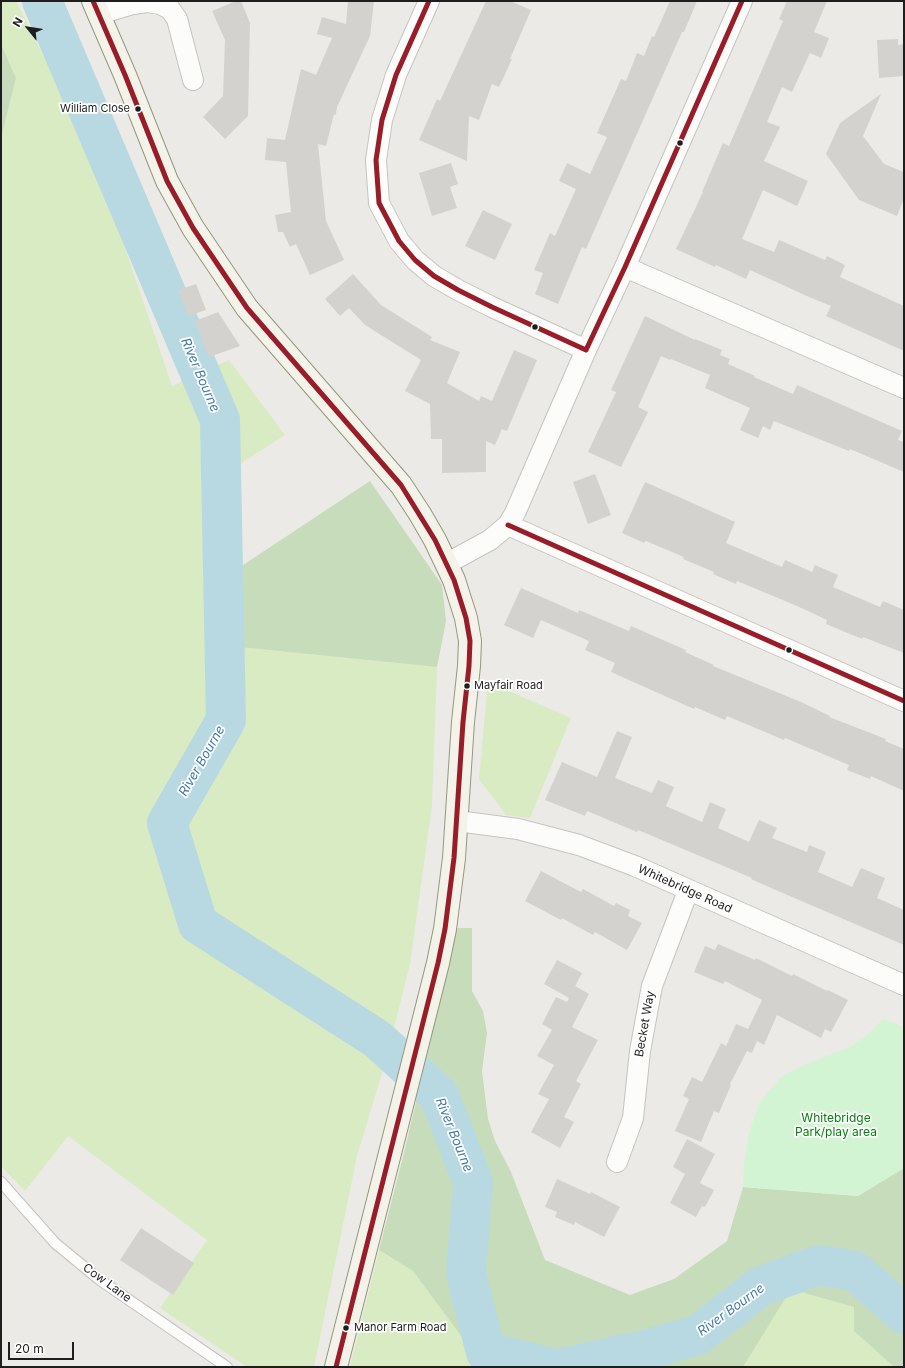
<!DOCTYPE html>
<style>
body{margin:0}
#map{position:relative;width:905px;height:1368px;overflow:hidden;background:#eceae6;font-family:Inter,sans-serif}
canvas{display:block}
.frame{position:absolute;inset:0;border:2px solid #1e1e1e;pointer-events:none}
.north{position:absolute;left:8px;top:8px;width:40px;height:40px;-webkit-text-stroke:3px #fff;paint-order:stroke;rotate:300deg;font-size:11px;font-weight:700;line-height:16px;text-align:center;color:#1e1e1e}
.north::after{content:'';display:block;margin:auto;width:14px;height:18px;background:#1e1e1e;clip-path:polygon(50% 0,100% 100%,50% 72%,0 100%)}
.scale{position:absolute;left:8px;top:1342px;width:66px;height:18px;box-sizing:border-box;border:2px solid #1e1e1e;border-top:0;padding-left:5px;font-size:12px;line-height:14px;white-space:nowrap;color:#1e1e1e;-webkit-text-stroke:3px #fff;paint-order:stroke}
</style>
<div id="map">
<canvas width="905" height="1368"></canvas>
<div class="frame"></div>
<div class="north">N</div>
<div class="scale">20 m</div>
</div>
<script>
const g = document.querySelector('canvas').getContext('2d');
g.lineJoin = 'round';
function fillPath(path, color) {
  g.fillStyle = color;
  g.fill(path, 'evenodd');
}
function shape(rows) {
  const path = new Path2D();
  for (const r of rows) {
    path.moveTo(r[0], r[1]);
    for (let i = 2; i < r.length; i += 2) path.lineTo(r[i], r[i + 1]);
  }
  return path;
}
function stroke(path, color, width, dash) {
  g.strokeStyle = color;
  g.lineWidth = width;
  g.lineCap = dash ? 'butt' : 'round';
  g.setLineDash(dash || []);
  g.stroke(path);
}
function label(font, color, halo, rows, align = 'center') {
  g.font = font + ' Inter,sans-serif';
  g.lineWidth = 3.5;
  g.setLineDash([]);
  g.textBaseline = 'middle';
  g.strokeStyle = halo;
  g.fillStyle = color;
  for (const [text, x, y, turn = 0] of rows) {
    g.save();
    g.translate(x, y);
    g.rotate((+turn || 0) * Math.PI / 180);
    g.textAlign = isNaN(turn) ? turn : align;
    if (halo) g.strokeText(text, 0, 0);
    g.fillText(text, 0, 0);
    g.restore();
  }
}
fillPath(shape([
 [1,1,16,1,94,157,172,386,229,360,285,435,235,467,239,647,437,667,432,806,410,964,386,1060,357,1156,314,1367,247,1367,160,1308,207,1240,68,1136,25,1191,1,1166,1,138,16,78,1,44],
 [488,682,571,718,530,818,506,815,479,779],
 [379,1250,413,1271,477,1356,474,1367,350,1367],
 [791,1288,855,1307,854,1331,894,1367,743,1367]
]), '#d9ebc3');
fillPath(shape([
 [1,44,16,78,1,138],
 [370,481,442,585,446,621,437,667,239,647,237,569],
 [457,928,472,928,472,991,483,1011,487,1033,482,1071,488,1119,495,1141,511,1172,545,1260,630,1295,674,1279,727,1241,743,1187,858,1196,904,1168,904,1367,894,1367,854,1331,854,1307,791,1289,743,1367,474,1367,476,1356,413,1271,379,1250,403,1157]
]), '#c7dcba');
fillPath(shape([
 [883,1019,904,1027,904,1168,858,1196,743,1187,744,1164,749,1133,760,1102,781,1077,806,1064,849,1047,866,1036]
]), '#d3f4d2');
stroke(shape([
 [42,1,220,420,226,720,167,823,198,924,377,1039,439,1095,473,1182,466,1274,486,1352,547,1367],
 [566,1367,644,1350,698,1335,761,1286,819,1265,855,1271,904,1314]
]), '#b8d9e1', 40);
fillPath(shape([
 [236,1,241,1,250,23,248,116,225,139,203,117,223,96,225,40,212,11],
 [348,1,374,1,370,36,337,107,336,115,334,114,326,146,318,144,326,221,344,260,310,275,296,244,290,247,283,232,278,232,275,215,291,212,286,162,265,160,267,138,285,140,301,69,316,75,332,38,317,34,322,17,346,24],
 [486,1,510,1,531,10,510,59,512,59,499,87,492,84,479,120,469,116,467,161,419,140,437,99,440,101],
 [670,1,697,1,684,32,682,32,667,66,586,249,582,247,558,304,535,294,543,273,534,270,550,233,555,236,576,189,559,181,567,163,590,174,607,137,597,133,621,79,626,81,637,53,644,56,652,36,654,37],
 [787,1,827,1,814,32,829,38,821,58,810,53,792,92,782,87,767,122,780,127,764,161,808,181,797,206,763,190,742,239,774,252,779,240,825,260,827,256,845,265,840,277,904,306,904,351,826,316,831,306,809,297,750,270,746,279,716,265,715,267,676,249,703,192,702,192,723,143,729,146,783,21,779,19],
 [898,39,898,45,904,44,904,76,879,78,877,40],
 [881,94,863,136,884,164,904,172,904,199,897,216,859,200,826,154,840,123],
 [451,163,458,184,450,187,457,208,432,216,419,173],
 [483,210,512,224,495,260,465,246],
 [353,274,381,305,432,337,430,340,460,352,447,383,479,401,481,396,492,401,514,350,537,360,507,431,502,429,495,445,486,441,486,472,442,473,442,439,431,439,430,404,405,391,421,360,365,325,349,308,340,316,325,299],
 [196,284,206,310,188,316,178,290],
 [218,312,240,346,209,357,195,321],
 [645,316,695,340,695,339,722,350,720,355,730,359,728,364,755,376,754,377,793,394,797,385,902,431,898,440,904,442,904,472,850,449,849,451,774,421,770,430,763,426,758,438,740,430,750,408,705,388,710,375,671,359,670,360,661,356,638,407,648,412,621,467,588,452,616,392,611,390],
 [595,474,611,515,588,524,573,482],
 [645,482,735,522,726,543,782,567,785,560,812,572,815,565,838,575,833,587,880,607,883,601,904,610,904,653,863,637,862,639,826,624,827,620,797,606,737,581,736,584,713,574,714,572,683,559,684,557,646,541,644,543,622,533],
 [521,588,578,613,579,610,629,631,631,626,686,650,685,652,714,665,713,666,801,702,830,716,829,717,886,739,885,741,904,749,904,791,871,776,870,779,847,770,849,765,785,738,784,740,727,716,725,720,695,707,694,709,611,672,615,663,585,650,589,641,541,620,533,638,504,625],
 [617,731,632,737,615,778,652,793,658,780,674,787,666,806,702,822,710,802,726,809,718,828,749,842,759,820,777,828,772,838,807,852,809,845,826,852,818,872,852,887,861,868,885,878,877,898,904,910,904,945,771,888,751,879,752,878,638,830,637,832,587,811,585,816,545,800,562,762,597,777],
 [541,871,581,892,583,889,614,906,616,903,630,910,628,916,642,923,627,950,595,932,593,935,562,918,561,920,525,901],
 [718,944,755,960,756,958,792,976,793,974,827,991,828,990,848,1000,831,1032,825,1029,821,1038,777,1015,764,1045,757,1041,752,1053,747,1051,730,1084,731,1085,719,1113,714,1111,701,1142,675,1131,689,1099,683,1096,692,1077,702,1082,721,1043,726,1046,736,1024,748,1029,762,1000,725,981,723,984,694,972,705,946,715,950],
 [557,960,582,973,569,998,544,984],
 [575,986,589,994,572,1027,598,1040,576,1081,581,1084,564,1117,574,1122,560,1148,531,1132,549,1099,538,1094,554,1065,537,1056,552,1030,542,1024,556,997,567,1002],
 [687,1139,715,1154,700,1183,714,1190,705,1207,702,1206,696,1217,670,1203,685,1174,673,1167],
 [557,1179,590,1194,591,1192,620,1207,604,1237,575,1222,574,1225,555,1217,557,1212,545,1207],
 [141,1228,194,1263,173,1295,120,1260]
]), '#d4d2cf');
const lane = shape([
 [1,1182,55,1243,100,1280,227,1367]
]);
const street = shape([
 [429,1,396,75,382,120,376,160,379,203,399,241,415,260,434,276,458,290,492,307,586,350],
 [99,14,133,4,147,2,160,4,170,9,177,19,193,80],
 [625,267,904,388],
 [508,525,904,701],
 [446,564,490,540,508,525,515,513,586,350,625,267,742,1],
 [457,821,518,829,579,845,635,866,904,985],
 [617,1162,633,1118,640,1051,652,986,688,891]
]);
const secondary = shape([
 [93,1,125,75,167,181,193,228,247,308,401,485,420,514,435,540,454,580,466,618,470,641,469,666,463,722,454,858,445,929,438,963,336,1367]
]);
stroke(lane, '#c5c4c2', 12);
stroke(street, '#c5c4c2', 22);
stroke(secondary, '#95967d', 24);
stroke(lane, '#fcfcfb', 10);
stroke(street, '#fcfcfb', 20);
stroke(secondary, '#f3f3e9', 22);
stroke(shape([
 [93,1,125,75,167,181,193,228,247,308,401,485,435,540,454,580,466,618,470,641,469,666,463,722,454,858,445,929,438,963,336,1367],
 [429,1,396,75,382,120,376,160,379,203,399,241,415,260,434,276,458,290,492,307,586,350],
 [586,350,625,267,742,1],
 [508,525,904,701]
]), '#991d29', 5);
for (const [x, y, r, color] of [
 [138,109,3.5,"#1e1e1e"],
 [680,143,3.5,"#1e1e1e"],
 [535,327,3.5,"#1e1e1e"],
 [789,650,3.5,"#1e1e1e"],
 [467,686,3.5,"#1e1e1e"],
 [346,1328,3.5,"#1e1e1e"]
]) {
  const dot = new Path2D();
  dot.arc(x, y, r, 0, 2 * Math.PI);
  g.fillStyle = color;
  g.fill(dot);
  stroke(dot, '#fff', 1.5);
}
label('11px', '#1e1e1e', '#fff', [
 ["William Close",130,109,"right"],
 ["Mayfair Road",474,686],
 ["Manor Farm Road",354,1328]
], 'left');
label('12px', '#1e1e1e', '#fff', [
 ["Whitebridge Road",685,889,24],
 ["Becket Way",645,1024,-80],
 ["Cow Lane",107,1283,36]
]);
label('12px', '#07810e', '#fff', [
 ["Whitebridge",836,1118],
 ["Park/play area",836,1132]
]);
label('italic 13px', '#4379a9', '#fff', [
 ["River Bourne",200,375,67],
 ["River Bourne",202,761,-60],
 ["River Bourne",454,1135,68],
 ["River Bourne",731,1310,-36]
]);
</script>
